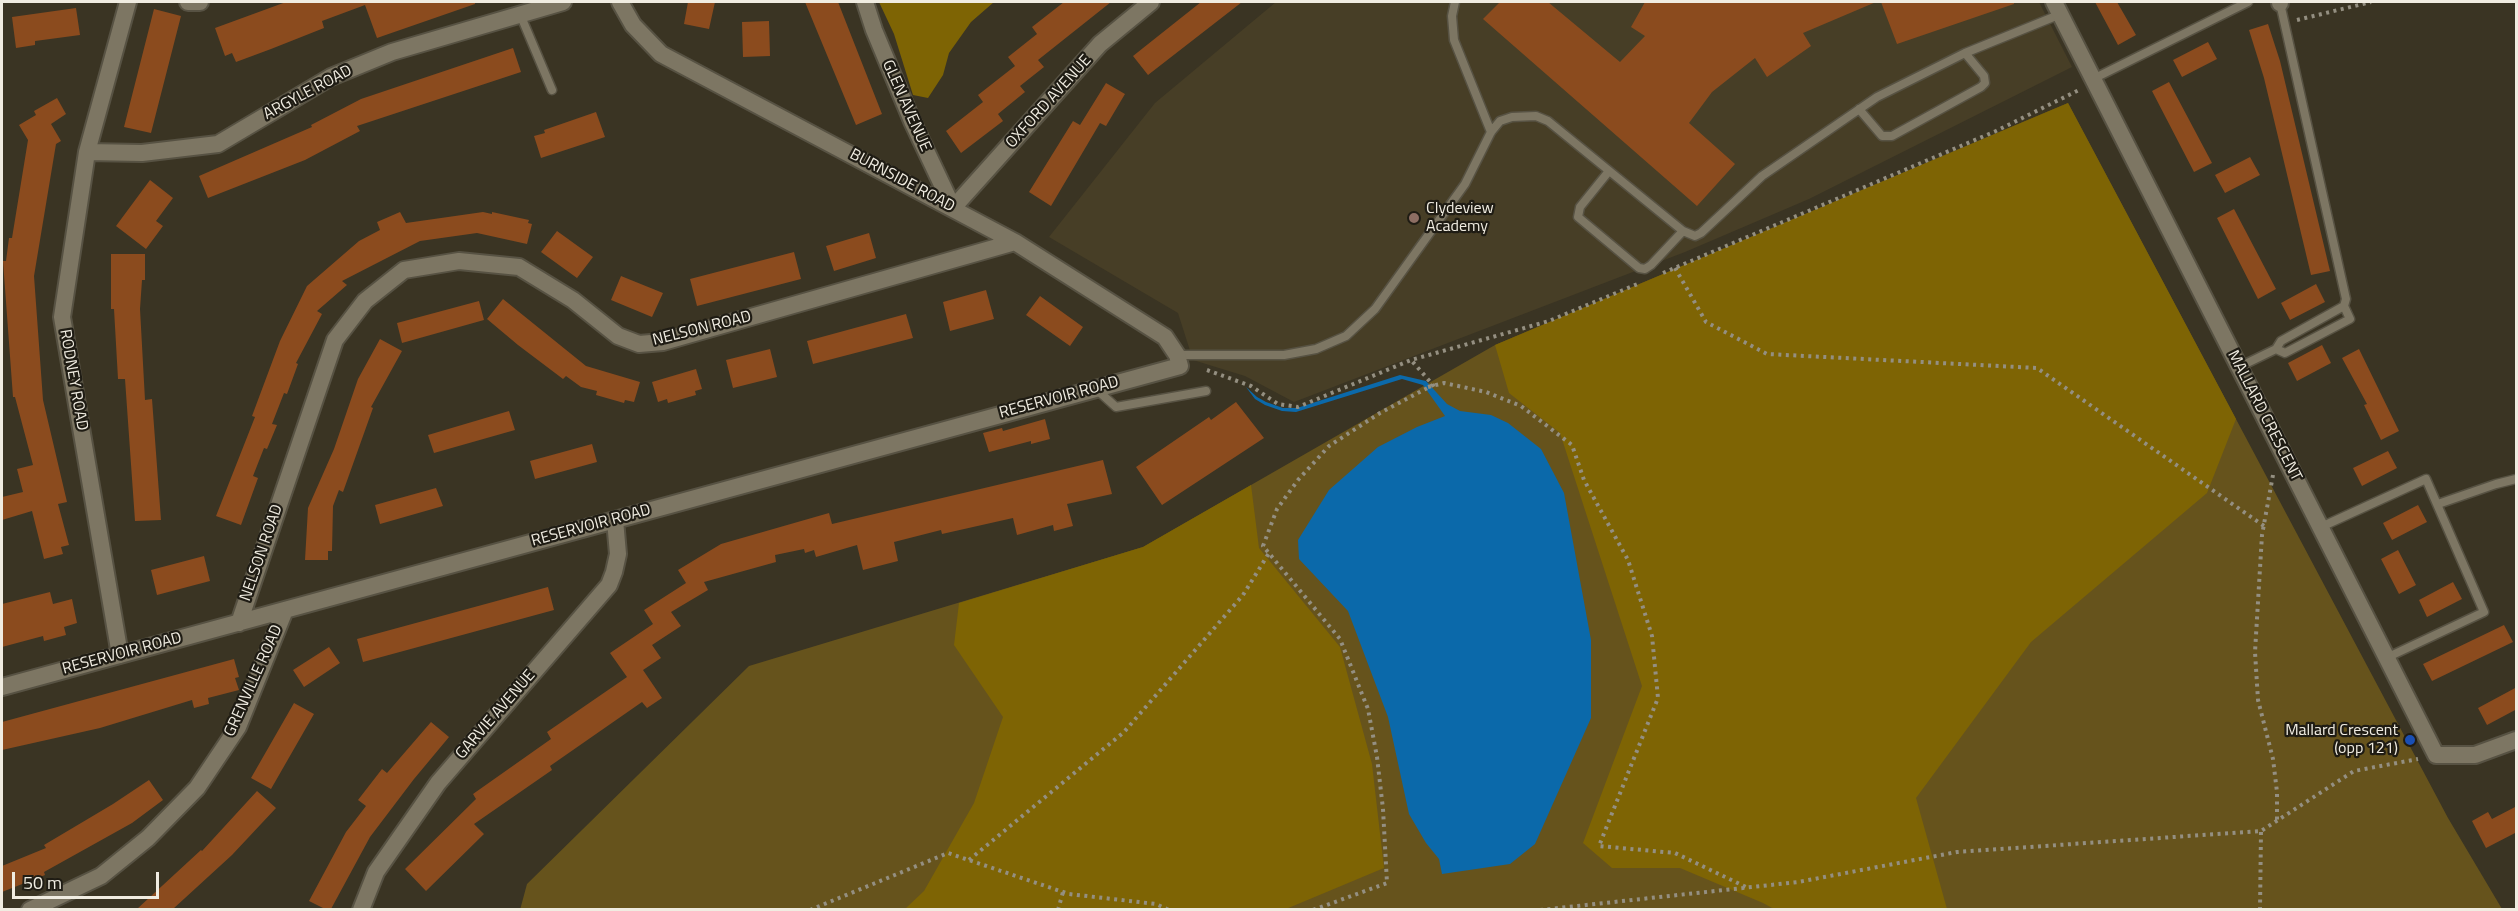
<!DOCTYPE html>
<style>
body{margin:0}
#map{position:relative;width:2518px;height:911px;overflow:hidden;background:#3a3423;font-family:"Titillium Web",sans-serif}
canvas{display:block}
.frame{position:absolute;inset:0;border:3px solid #f0ece1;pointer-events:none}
.scale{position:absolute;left:12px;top:872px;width:147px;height:27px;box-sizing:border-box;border:3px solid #f0ece1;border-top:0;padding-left:8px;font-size:18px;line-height:21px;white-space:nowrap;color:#f0ece1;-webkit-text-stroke:4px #1f1c14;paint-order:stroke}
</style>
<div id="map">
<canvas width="2518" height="911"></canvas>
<div class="frame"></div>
<div class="scale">50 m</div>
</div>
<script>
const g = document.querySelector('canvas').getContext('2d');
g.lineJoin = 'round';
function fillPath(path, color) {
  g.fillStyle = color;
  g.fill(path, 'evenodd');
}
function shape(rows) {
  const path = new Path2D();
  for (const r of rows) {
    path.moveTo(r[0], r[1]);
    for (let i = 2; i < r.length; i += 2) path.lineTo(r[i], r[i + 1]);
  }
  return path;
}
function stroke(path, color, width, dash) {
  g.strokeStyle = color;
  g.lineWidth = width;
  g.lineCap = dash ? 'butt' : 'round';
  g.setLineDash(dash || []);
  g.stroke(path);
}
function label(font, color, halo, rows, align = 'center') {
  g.font = font + ' "Titillium Web",sans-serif';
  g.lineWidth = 4.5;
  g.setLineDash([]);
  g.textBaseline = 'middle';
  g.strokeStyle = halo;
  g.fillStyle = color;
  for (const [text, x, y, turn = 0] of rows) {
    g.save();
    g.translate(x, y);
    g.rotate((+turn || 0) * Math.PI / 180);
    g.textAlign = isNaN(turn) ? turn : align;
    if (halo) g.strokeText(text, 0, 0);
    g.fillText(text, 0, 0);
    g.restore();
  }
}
fillPath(shape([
 [1276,2,2039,2,2072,67,1809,199,1685,252,1294,402,1245,376,1193,360,1178,313,1049,237,1155,103]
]), '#473e26');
fillPath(shape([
 [2068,103,2448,818,2502,909,520,910,527,884,749,666,1143,547,1495,345]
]), '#66531c');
fillPath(shape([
 [879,2,994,2,971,22,949,53,943,75,928,98,913,95,894,34],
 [2068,103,2236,419,2207,493,2031,642,1916,798,1947,909,1774,909,1763,903,1680,868,1612,868,1583,843,1642,686,1560,433,1509,393,1495,345],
 [1251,485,1259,548,1340,647,1372,764,1384,868,1286,909,905,909,924,891,974,803,1003,717,954,645,959,603,1143,547]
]), '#7e6404');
fillPath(shape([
 [1400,375,1426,381,1447,404,1460,411,1491,415,1508,423,1541,449,1564,493,1591,640,1591,718,1535,844,1510,864,1442,874,1439,859,1426,843,1409,814,1388,717,1348,611,1299,559,1298,540,1329,490,1378,447,1417,427,1445,416,1423,385,1402,379,1296,412,1282,411,1265,405,1255,399,1246,387,1257,397,1266,402,1283,408,1297,408]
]), '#0b69aa');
fillPath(shape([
 [286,2,475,2,475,4,377,38,365,5,322,21,324,28,271,49,236,62,232,53,225,56,215,28],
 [688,2,715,2,709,29,684,24],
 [805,2,838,2,882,114,856,125],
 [1064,2,1111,2,1038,60,1044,67,1020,86,1025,92,998,114,1003,121,961,153,946,131,983,102,978,95,1015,66,1008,57,1037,34,1032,27],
 [1201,2,1242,2,1148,75,1133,56],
 [1500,2,1548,2,1620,62,1645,36,1631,27,1645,2,1876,2,1803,33,1811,46,1767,77,1755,58,1712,92,1689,123,1735,164,1697,206,1483,19],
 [1881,2,2014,2,2014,4,1897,44],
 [2095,2,2117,2,2136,35,2118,45],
 [76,8,80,35,35,41,35,45,16,48,12,17],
 [154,9,181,16,151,133,124,127],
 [769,21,770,56,743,57,742,22],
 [2268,24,2280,61,2330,271,2311,275,2264,78,2249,30],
 [2208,42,2217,59,2182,77,2173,60],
 [513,48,521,72,357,126,360,131,305,160,208,198,199,176,312,127,311,125,361,99],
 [2169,82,2212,163,2194,172,2152,91],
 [1106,83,1125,94,1106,126,1100,123,1051,206,1029,192,1073,121,1080,125],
 [57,98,66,114,51,124,61,141,56,144,34,276,43,400,67,502,58,504,69,545,61,547,63,554,44,559,32,511,2,520,2,497,23,492,17,469,33,465,15,397,13,397,3,261,6,261,9,238,12,238,28,140,19,125,36,115,34,111],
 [596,112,605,137,541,158,534,136,545,133,544,130],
 [2250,157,2260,175,2225,193,2215,175],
 [150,180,173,198,156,221,163,226,146,249,116,226],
 [2234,209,2276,289,2258,299,2217,218],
 [400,212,406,223,483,212,492,214,492,212,529,220,528,223,532,224,527,244,477,233,420,241,342,281,347,285,317,311,322,314,296,363,298,364,287,394,284,393,272,424,277,425,267,449,264,448,253,476,258,478,241,525,216,516,255,417,252,416,280,341,307,286,359,241,380,230,377,222],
 [557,231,593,257,577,278,541,252],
 [869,233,876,258,834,271,826,246],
 [794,252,801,279,697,306,690,279],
 [111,254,145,254,145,280,142,280,140,309,145,400,152,399,161,520,135,521,125,379,118,379,114,309,111,309],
 [621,276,663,293,652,317,611,300],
 [2316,284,2325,302,2290,320,2281,303],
 [986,290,994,319,950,331,943,302],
 [1040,296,1083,327,1070,346,1026,315],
 [503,299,586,366,640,382,634,402,625,400,624,403,596,395,597,391,581,387,566,376,563,379,518,345,487,319],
 [479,301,484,320,402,343,397,323],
 [906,314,913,338,813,364,807,341],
 [380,339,402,351,371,407,373,408,343,492,339,490,333,506,332,551,328,551,328,560,305,560,308,508,334,449,358,379],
 [2322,345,2331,363,2297,381,2288,363],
 [770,349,777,377,733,388,726,360],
 [2359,349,2399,431,2381,440,2364,405,2367,404,2342,358],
 [696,369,702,389,695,391,696,395,668,403,667,399,658,402,652,382],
 [1236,402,1264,438,1162,505,1136,467,1209,417,1211,420],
 [509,411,515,430,434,453,428,435],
 [1045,419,1050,439,1031,444,1031,441,989,452,983,433,1002,428,1003,431],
 [592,444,597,462,535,479,530,461],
 [2388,451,2397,468,2362,486,2353,468],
 [1103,460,1112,494,1067,504,1073,526,1054,531,1053,525,1017,535,1013,518,942,534,941,530,894,542,898,561,863,570,857,545,816,557,814,550,805,553,804,549,775,555,776,562,704,582,708,590,671,612,681,626,652,645,661,658,643,670,662,698,647,708,642,702,550,766,552,770,474,824,484,834,426,891,405,869,476,799,473,794,551,739,547,732,627,677,610,653,653,624,644,610,686,583,678,570,721,544,829,513,832,524],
 [436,488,443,506,380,524,375,505],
 [2418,505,2427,522,2392,540,2383,523],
 [2398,550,2416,585,2399,594,2381,559],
 [204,556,210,581,157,595,151,570],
 [2453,582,2462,599,2427,617,2419,600],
 [548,587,554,610,363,662,357,639],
 [50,592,53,604,72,599,77,623,64,627,66,635,44,641,43,636,2,647,2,604],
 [2504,625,2513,642,2432,681,2423,664],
 [329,647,340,663,304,687,293,670],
 [234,659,239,677,235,678,239,690,208,698,209,704,194,708,192,700,100,728,2,750,2,722],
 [2517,687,2517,709,2487,725,2478,708],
 [294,703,314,714,271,789,251,778],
 [431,722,449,737,414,779,370,837,331,909,325,909,309,901,346,832,366,806,358,800,382,769,387,773],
 [149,780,163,800,132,823,44,872,45,875,2,892,2,866,46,848,44,845,113,804],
 [257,791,276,808,232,855,173,909,137,909,201,850,202,851],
 [2517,806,2517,832,2486,848,2472,821,2488,812,2492,819]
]), '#8b4b1e');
const lane = shape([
 [1455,2,1452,16,1454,40,1491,132],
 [520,14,552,90],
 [2093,79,2248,2],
 [1859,109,1882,136,1892,136,1981,87,1985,83,1984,76,1965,53],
 [1609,171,1580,207,1578,217,1639,268,1645,269,1651,265,1683,231],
 [2276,349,2285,353,2350,319,2344,306],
 [1177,355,1284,355,1316,349,1346,336,1375,309,1465,184,1491,132,1500,121,1512,117,1536,116,1548,121,1683,231,1695,236,1701,233,1762,176,1877,97,1965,53,2061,14],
 [2239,367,2276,349,2281,341,2344,306,2346,299,2280,3],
 [1096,389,1116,407,1206,391],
 [2438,504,2496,484,2516,479],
 [2321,527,2426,479,2484,612,2386,658]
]);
const street = shape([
 [188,2,200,2],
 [865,2,874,30,912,121,953,208,1100,44,1151,2],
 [2054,2,2436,755,2475,755,2516,740],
 [2280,2,2280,3],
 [87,152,142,153,218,144,331,77,392,52,563,2],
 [239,623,335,340,365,301,404,270,459,261,519,267,573,300,618,336,639,344,663,342,1015,242],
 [120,655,62,317,87,152,128,2],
 [2,687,1180,366,1177,355,1165,337,1015,242,661,54,633,25,620,2],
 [30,910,101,876,148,838,197,788,238,727,285,610],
 [361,910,376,872,438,783,609,585,614,572,618,554,615,520]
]);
stroke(lane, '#575243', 11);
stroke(street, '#575243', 20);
stroke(shape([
 [2297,20,2371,2],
 [1675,268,1706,322,1767,354,2037,368,2264,526],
 [1663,273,1996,131,2079,90],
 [1207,370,1251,386,1278,404,1298,407,1411,360,1549,321,1640,283],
 [1428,387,1444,383,1486,392,1521,406,1572,445,1584,480,1628,560,1652,636,1658,698,1599,846,1675,853,1746,887],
 [2273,475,2262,535,2255,652,2258,700,2273,759,2277,792,2277,821],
 [969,860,1124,732,1243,595,1269,553],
 [810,910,948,853,1069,894,1156,904,1169,910],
 [1058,910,1063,892],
 [1313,910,1387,883,1383,809,1377,757,1368,709,1340,639,1263,546,1277,509,1298,480,1329,446,1380,413,1433,385,1411,360],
 [1540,910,1798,882,1957,852,2261,831,2354,771,2418,759],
 [2260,910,2261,831]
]), '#948f81', 4, [3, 4.5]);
stroke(lane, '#7d7663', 8);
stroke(street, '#7d7663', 16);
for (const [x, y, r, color] of [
 [1414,218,6,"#8d6e63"],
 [2410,740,6,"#1a4fb4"]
]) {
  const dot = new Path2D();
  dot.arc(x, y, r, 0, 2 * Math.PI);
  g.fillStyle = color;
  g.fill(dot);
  stroke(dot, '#1f1c14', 2);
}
label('16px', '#f0ece1', '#1f1c14', [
 ["ARGYLE ROAD",308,93,-28],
 ["OXFORD AVENUE",1049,102,-48],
 ["GLEN AVENUE",906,106,66],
 ["BURNSIDE ROAD",902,181,28],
 ["NELSON ROAD",702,329,-14],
 ["RODNEY ROAD",73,380,80],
 ["RESERVOIR ROAD",1059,398,-15],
 ["MALLARD CRESCENT",2264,416,63],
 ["RESERVOIR ROAD",591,526,-15],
 ["NELSON ROAD",262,553,-71],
 ["RESERVOIR ROAD",122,654,-15],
 ["GRENVILLE ROAD",254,681,-66],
 ["GARVIE AVENUE",496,715,-49]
]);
label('16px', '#f0ece1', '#1f1c14', [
 ["Clydeview",1426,209],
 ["Academy",1426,227],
 ["Mallard Crescent",2398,731,"right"],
 ["(opp 121)",2398,749,"right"]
], 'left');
</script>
